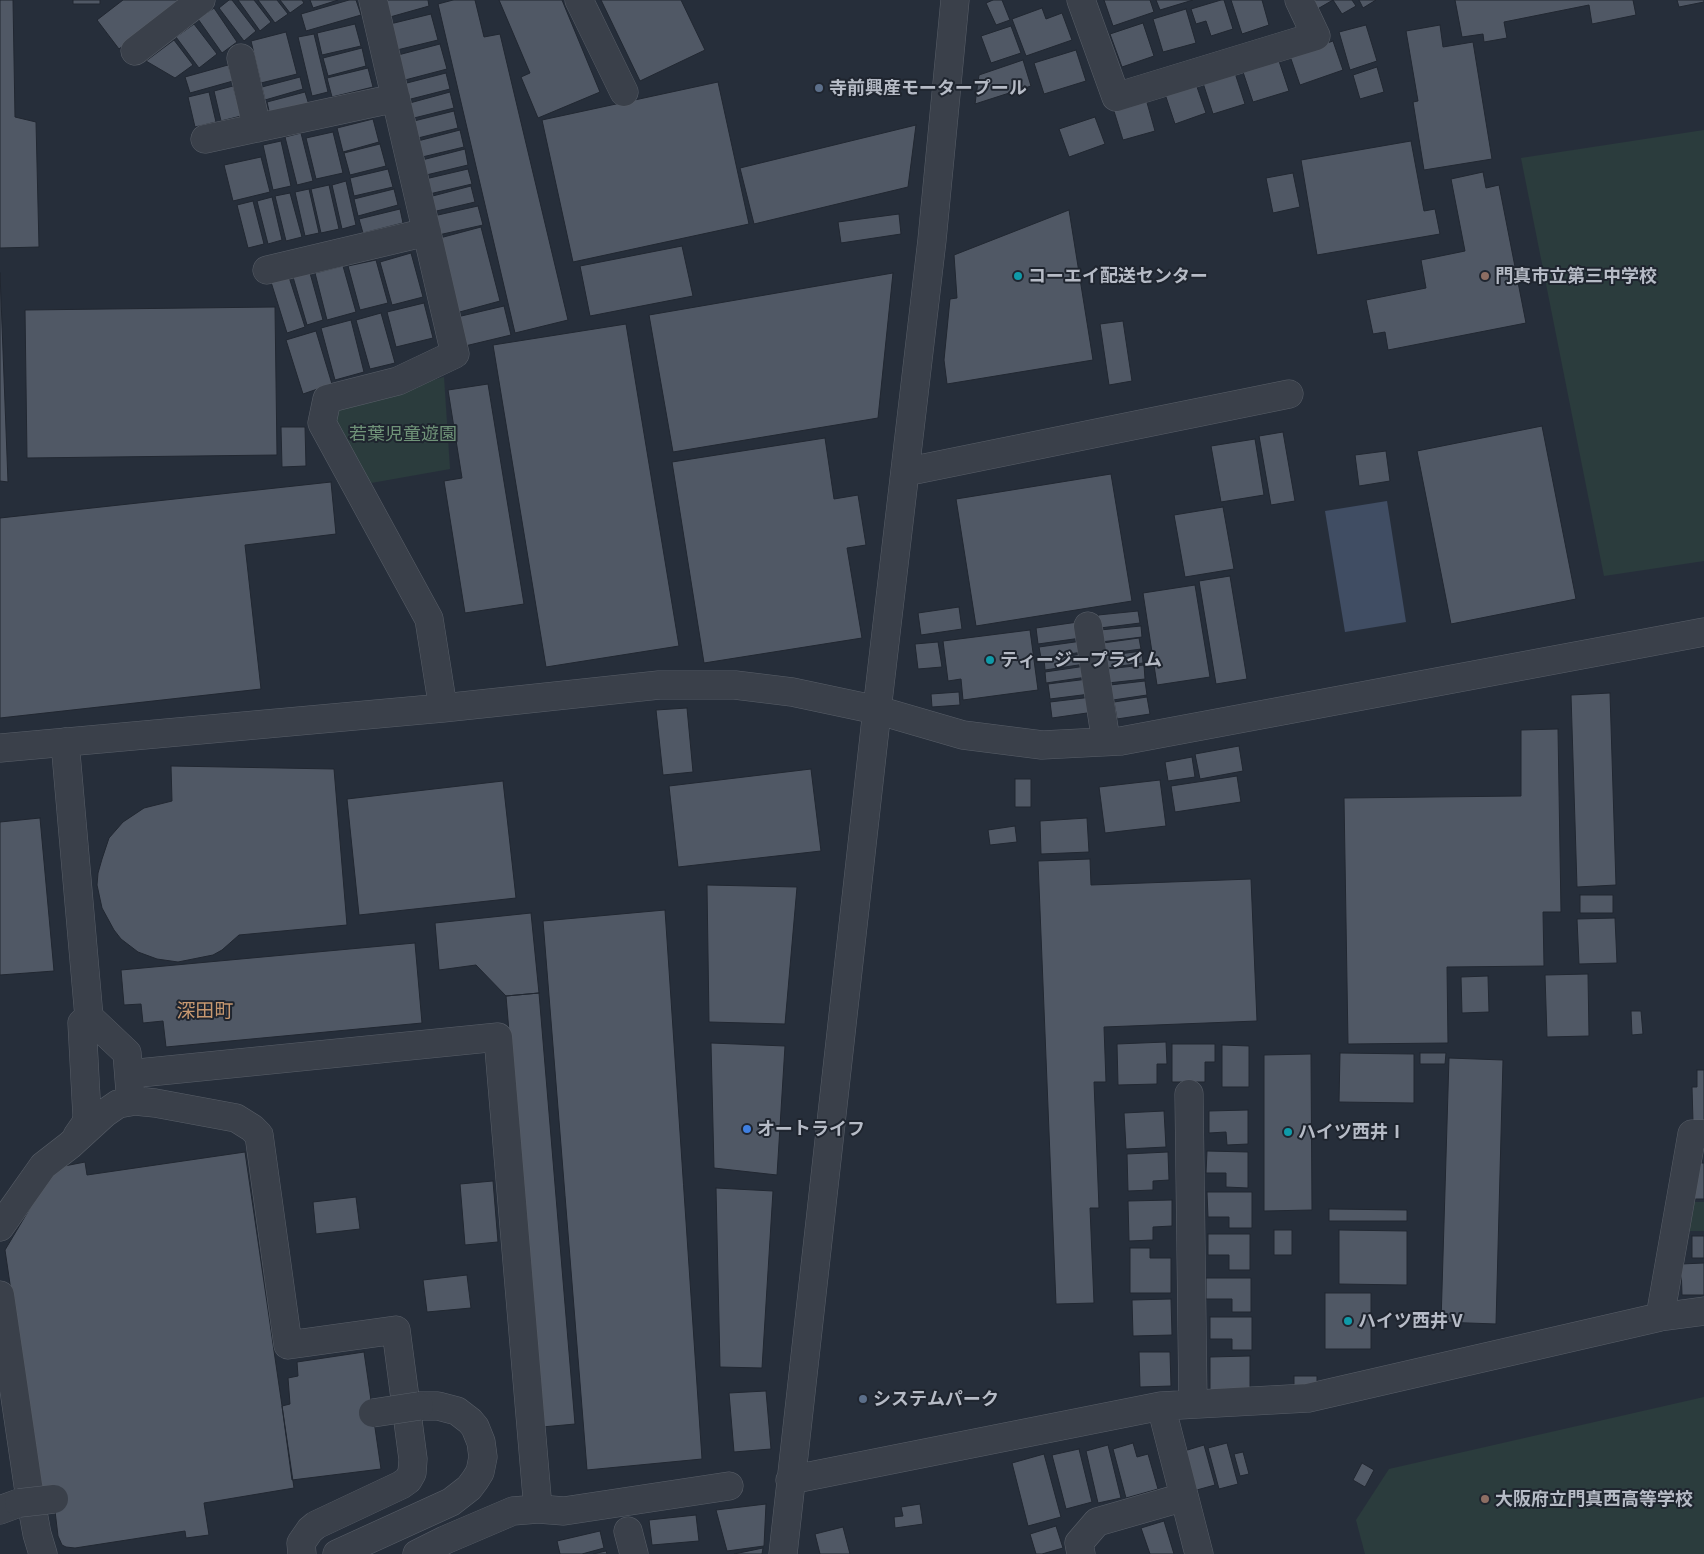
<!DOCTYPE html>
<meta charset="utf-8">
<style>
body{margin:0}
canvas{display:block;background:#262e3a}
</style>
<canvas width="1704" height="1554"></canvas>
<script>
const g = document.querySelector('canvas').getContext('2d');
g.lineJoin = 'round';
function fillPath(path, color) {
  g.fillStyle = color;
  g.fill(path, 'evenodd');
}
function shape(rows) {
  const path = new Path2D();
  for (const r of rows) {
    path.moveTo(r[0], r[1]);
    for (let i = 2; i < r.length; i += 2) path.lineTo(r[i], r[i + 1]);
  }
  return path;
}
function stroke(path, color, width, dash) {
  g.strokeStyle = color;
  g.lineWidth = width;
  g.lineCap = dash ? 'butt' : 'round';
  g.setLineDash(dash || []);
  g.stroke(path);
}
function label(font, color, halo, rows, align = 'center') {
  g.font = font + ' Ubuntu,"Noto Sans JP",sans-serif';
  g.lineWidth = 4;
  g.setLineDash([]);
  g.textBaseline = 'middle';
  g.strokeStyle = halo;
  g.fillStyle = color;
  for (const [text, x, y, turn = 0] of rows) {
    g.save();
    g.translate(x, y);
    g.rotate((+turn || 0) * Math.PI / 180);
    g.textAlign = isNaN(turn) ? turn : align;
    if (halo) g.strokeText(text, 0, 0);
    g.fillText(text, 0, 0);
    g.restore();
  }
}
fillPath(shape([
 [1704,130,1704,561,1604,576,1521,158],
 [444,377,450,469,371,483,334,426,340,406],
 [1687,1202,1704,1202,1704,1231,1687,1231],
 [1704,1397,1704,1554,1365,1554,1356,1520,1389,1469]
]), '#2b3c3d');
fillPath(shape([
 [1387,501,1406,622,1345,632,1325,511]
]), '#404d63');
const building = shape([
 [0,0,13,0,15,117,36,122,39,247,0,248,0,0],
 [73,0,100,0,100,4,73,4,73,0],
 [123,0,183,0,119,49,97,20,123,0],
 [229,0,232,0,256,31,244,41,219,8,229,0],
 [238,0,254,0,271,22,260,31,238,0],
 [258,0,277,0,288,14,275,23,258,0],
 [280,0,302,0,304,3,290,13,280,0],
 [310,0,338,0,313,8,310,0],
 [349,0,356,0,361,15,306,31,301,14,349,0],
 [385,0,428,0,429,6,390,17,385,0],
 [453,0,475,0,484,37,500,34,568,320,515,333,438,4,453,0],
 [499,0,562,0,600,92,538,118,521,77,530,73,499,0],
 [601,0,681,0,705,50,640,81,601,0],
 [993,0,1002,0,1010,20,996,25,986,3,993,0],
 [1104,0,1150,0,1154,12,1113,26,1104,0],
 [1156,0,1193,0,1160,10,1156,0],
 [1221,0,1224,0,1233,29,1211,36,1206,21,1196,24,1191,9,1221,0],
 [1231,0,1262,0,1269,25,1242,34,1231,0],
 [1308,0,1333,0,1314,11,1308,0],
 [1333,0,1352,0,1356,6,1342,14,1333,0],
 [1359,0,1376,0,1363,8,1359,0],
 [1455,0,1633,0,1636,15,1592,24,1589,5,1504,22,1507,38,1484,42,1483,34,1462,37,1455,0],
 [1677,0,1704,0,1704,2,1679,7,1677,0],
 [214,8,237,42,222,53,198,19,214,8],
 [1042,8,1046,19,1062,13,1072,40,1026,56,1012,19,1042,8],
 [1186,9,1196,43,1163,52,1153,19,1186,9],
 [431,14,438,40,397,50,390,24,431,14],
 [1143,23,1154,56,1122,67,1110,34,1143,23],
 [194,24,217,54,199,68,176,37,194,24],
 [355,24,361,46,322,55,317,33,355,24],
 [1366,25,1377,61,1350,70,1339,32,1366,25],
 [1440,25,1443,47,1473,42,1492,159,1424,170,1413,102,1418,101,1406,31,1440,25],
 [1011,26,1021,53,991,63,981,36,1011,26],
 [286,32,297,74,261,83,251,41,286,32],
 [314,34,328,92,312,96,298,37,314,34],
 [174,40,193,65,175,78,146,61,174,40],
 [1333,41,1343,70,1300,85,1290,56,1333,41],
 [440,44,447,69,405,80,398,55,440,44],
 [362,48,366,66,328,76,323,58,362,48],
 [1076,50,1086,81,1044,94,1034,63,1076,50],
 [1278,58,1289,91,1253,102,1242,69,1278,58],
 [1023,60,1031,86,975,104,979,75,1023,60],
 [228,65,233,81,190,93,185,77,228,65],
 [1377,67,1384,92,1360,99,1353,75,1377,67],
 [368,68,373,87,332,97,327,78,368,68],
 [446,73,450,89,407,100,403,84,446,73],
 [1235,73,1245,104,1213,114,1203,83,1235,73],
 [300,77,303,89,265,100,262,87,300,77],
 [718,82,749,224,573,262,542,120,718,82],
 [1196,84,1206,113,1175,124,1165,94,1196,84],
 [233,86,241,116,221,121,214,91,233,86],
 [209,92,216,122,195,127,188,97,209,92],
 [305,92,309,105,270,115,267,102,305,92],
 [450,92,454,108,410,119,406,104,450,92],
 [1146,99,1155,131,1123,140,1113,108,1146,99],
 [454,111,458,128,414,139,410,122,454,111],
 [1095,117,1105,144,1069,157,1059,129,1095,117],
 [373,119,379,142,343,152,337,128,373,119],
 [916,125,908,187,754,224,740,168,916,125],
 [460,130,464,147,418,158,414,142,460,130],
 [333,132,343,173,316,179,306,138,333,132],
 [301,133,313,181,297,185,285,137,301,133],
 [281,141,291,186,273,190,263,145,281,141],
 [1411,141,1424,211,1435,209,1440,234,1317,255,1301,160,1411,141],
 [380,144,386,166,350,175,344,153,380,144],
 [465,149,468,165,422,176,418,161,465,149],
 [261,157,270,192,233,201,224,165,261,157],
 [388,169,393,187,354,196,350,178,388,169],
 [468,169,472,184,425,195,421,180,468,169],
 [1483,172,1486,188,1499,185,1526,323,1388,350,1385,332,1373,334,1366,300,1426,288,1421,260,1465,251,1451,179,1483,172],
 [1293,173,1300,207,1273,213,1266,178,1293,173],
 [346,181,356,225,342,229,332,185,346,181],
 [329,185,339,229,321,233,311,189,329,185],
 [471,186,475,202,428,213,425,198,471,186],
 [309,189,319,233,305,236,295,192,309,189],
 [394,189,398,205,358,216,354,199,394,189],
 [290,193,302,237,286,241,275,196,290,193],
 [272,197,282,240,268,244,257,201,272,197],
 [253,201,264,244,248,248,237,205,253,201],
 [478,206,483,225,434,236,429,217,478,206],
 [400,209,403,223,363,233,359,219,400,209],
 [1069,210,1093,360,947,384,944,360,950,299,957,298,954,255,1069,210],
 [899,214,901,234,841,243,838,222,899,214],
 [481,227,500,301,456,313,436,239,481,227],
 [682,246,693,296,590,316,580,266,682,246],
 [411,253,423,297,392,305,380,262,411,253],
 [376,260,388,303,360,310,348,266,376,260],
 [343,266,356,312,327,320,315,273,343,266],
 [0,273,8,482,0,481,0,273],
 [310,273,323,320,307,325,293,277,310,273],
 [893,273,878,418,673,452,649,315,893,273],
 [289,277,305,327,287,333,271,282,289,277],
 [424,303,433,338,396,347,387,312,424,303],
 [504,306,511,335,465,346,457,317,504,306],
 [275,307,277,455,27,458,25,310,275,307],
 [381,313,395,363,370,369,356,320,381,313],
 [351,320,364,372,335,380,321,328,351,320],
 [1123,321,1132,381,1109,385,1100,324,1123,321],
 [626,324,679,646,546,667,493,345,626,324],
 [316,331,332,384,303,394,286,340,316,331],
 [488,384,524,604,465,613,444,481,462,478,448,390,488,384],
 [1542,426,1576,599,1451,624,1417,451,1542,426],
 [281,427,305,427,306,466,282,467,281,427],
 [1283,432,1295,501,1271,505,1259,436,1283,432],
 [825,438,834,499,858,495,866,545,847,548,862,638,704,663,672,462,825,438],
 [1255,439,1264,495,1221,502,1211,446,1255,439],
 [1386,451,1390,481,1359,486,1355,455,1386,451],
 [1111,474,1132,601,976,626,956,499,1111,474],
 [331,482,336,534,245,545,261,689,0,718,0,518,331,482],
 [1223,507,1234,569,1185,577,1174,515,1223,507],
 [1230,576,1247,679,1216,684,1199,581,1230,576],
 [1195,585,1210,677,1157,685,1143,593,1195,585],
 [959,607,962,629,921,635,918,613,959,607],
 [1138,611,1140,623,1100,628,1098,615,1138,611],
 [1078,622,1081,638,1038,644,1036,628,1078,622],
 [1141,626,1142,637,1101,642,1100,630,1141,626],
 [1030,630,1038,690,963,700,961,679,948,681,943,641,1030,630],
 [1139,638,1141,649,1104,654,1103,643,1139,638],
 [1082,641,1083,652,1041,658,1039,647,1082,641],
 [938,642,942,667,918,669,915,644,938,642],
 [1142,651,1143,663,1106,668,1104,656,1142,651],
 [1084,654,1085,664,1045,670,1044,659,1084,654],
 [1144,665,1145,679,1108,683,1106,669,1144,665],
 [1086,666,1087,677,1046,683,1045,672,1086,666],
 [1088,679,1090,694,1050,699,1048,684,1088,679],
 [1145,681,1147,695,1113,700,1110,685,1145,681],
 [959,692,960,705,932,707,931,694,959,692],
 [1610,693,1616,885,1577,887,1571,695,1610,693],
 [1092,697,1094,712,1052,718,1050,702,1092,697],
 [1147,697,1150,714,1117,719,1114,702,1147,697],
 [687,708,693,772,663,775,656,710,687,708],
 [1558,729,1561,912,1543,912,1544,966,1447,967,1448,1043,1348,1044,1344,798,1521,796,1521,730,1558,729],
 [1239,746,1243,771,1200,779,1195,754,1239,746],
 [1192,757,1195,777,1168,781,1165,762,1192,757],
 [171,766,334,769,347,925,239,935,222,950,213,955,178,962,157,959,138,952,121,939,114,930,102,908,97,885,98,873,102,859,109,838,123,822,144,808,172,801,171,766],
 [811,769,821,851,678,867,669,786,811,769],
 [1237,776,1241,802,1175,812,1171,786,1237,776],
 [1015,779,1031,779,1031,807,1015,807,1015,779],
 [1160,780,1166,826,1105,833,1099,787,1160,780],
 [503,781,516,898,359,915,347,799,503,781],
 [40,818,54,971,0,975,0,822,40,818],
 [1087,818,1089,852,1041,854,1040,821,1087,818],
 [1015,826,1017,842,990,845,988,830,1015,826],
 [1090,859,1091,885,1251,879,1257,1021,1104,1027,1106,1082,1094,1082,1099,1208,1090,1208,1094,1303,1056,1304,1038,861,1090,859],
 [707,885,797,887,785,1024,709,1022,707,885],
 [1580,895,1613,895,1613,913,1580,913,1580,895],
 [665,910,702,1459,587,1470,543,921,665,910],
 [531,913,539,993,506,996,476,965,439,970,435,923,531,913],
 [1615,918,1617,963,1579,964,1577,919,1615,918],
 [415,943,422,1023,166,1047,163,1021,143,1023,141,1004,124,1005,121,970,415,943],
 [1588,974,1589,1036,1547,1037,1545,975,1588,974],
 [1488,976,1489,1012,1462,1013,1461,977,1488,976],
 [539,993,575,1424,542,1427,506,996,539,993],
 [1631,1011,1641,1011,1643,1034,1632,1035,1631,1011],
 [1166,1042,1167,1064,1157,1064,1157,1084,1118,1085,1117,1044,1166,1042],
 [711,1043,785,1046,777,1175,714,1168,711,1043],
 [1172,1044,1215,1044,1215,1062,1205,1062,1205,1082,1172,1082,1172,1044],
 [1222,1045,1249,1046,1249,1087,1222,1087,1222,1045],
 [1340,1053,1414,1054,1414,1103,1339,1102,1340,1053],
 [1420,1053,1446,1053,1445,1064,1420,1064,1420,1053],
 [1311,1054,1312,1210,1264,1211,1264,1055,1311,1054],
 [1449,1058,1503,1060,1496,1324,1441,1322,1449,1058],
 [1697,1070,1704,1070,1704,1122,1693,1122,1692,1087,1697,1087,1697,1070],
 [1248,1110,1248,1144,1227,1145,1226,1132,1209,1133,1209,1111,1248,1110],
 [1164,1111,1166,1147,1126,1149,1124,1113,1164,1111],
 [1207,1151,1248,1152,1248,1188,1226,1187,1226,1173,1206,1173,1207,1151],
 [245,1152,294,1488,204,1503,209,1535,186,1538,185,1531,75,1548,66,1547,62,1545,58,1536,52,1486,40,1488,5,1250,54,1168,85,1162,87,1175,245,1152],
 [1168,1152,1169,1180,1153,1181,1153,1190,1128,1191,1127,1154,1168,1152],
 [1694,1163,1704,1163,1704,1199,1694,1199,1694,1163],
 [493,1181,498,1242,465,1245,460,1184,493,1181],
 [716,1188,773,1191,762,1368,720,1367,716,1188],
 [1207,1192,1252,1192,1252,1228,1229,1228,1229,1217,1208,1217,1207,1192],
 [356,1197,360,1229,316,1234,313,1202,356,1197],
 [1172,1200,1172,1226,1153,1227,1153,1240,1129,1241,1128,1201,1172,1200],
 [1329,1209,1407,1210,1407,1221,1329,1221,1329,1209],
 [1274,1230,1292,1230,1292,1255,1274,1255,1274,1230],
 [1339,1230,1407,1231,1407,1285,1339,1284,1339,1230],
 [1208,1234,1250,1234,1250,1270,1229,1270,1229,1255,1208,1255,1208,1234],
 [1692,1236,1704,1236,1704,1258,1692,1258,1692,1236],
 [1130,1248,1150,1248,1150,1258,1171,1258,1171,1293,1130,1293,1130,1248],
 [1704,1263,1704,1295,1682,1295,1681,1264,1704,1263],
 [467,1275,471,1308,427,1312,423,1280,467,1275],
 [1206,1278,1251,1278,1251,1312,1232,1312,1232,1299,1206,1299,1206,1278],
 [1325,1293,1371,1293,1371,1349,1325,1349,1325,1293],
 [1171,1299,1172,1335,1133,1336,1132,1300,1171,1299],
 [1210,1317,1252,1317,1252,1350,1232,1350,1232,1339,1210,1339,1210,1317],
 [364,1352,381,1469,292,1480,282,1406,290,1404,288,1378,298,1376,297,1362,364,1352],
 [1139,1352,1170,1352,1171,1386,1140,1387,1139,1352],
 [1250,1356,1250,1390,1210,1390,1210,1357,1250,1356],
 [1294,1376,1317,1376,1317,1391,1294,1392,1294,1376],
 [766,1391,771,1449,734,1452,729,1393,766,1391],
 [1133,1443,1137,1457,1148,1454,1158,1489,1126,1498,1113,1449,1133,1443],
 [1227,1443,1238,1484,1219,1489,1208,1448,1227,1443],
 [1108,1445,1121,1498,1098,1503,1086,1451,1108,1445],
 [1204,1445,1215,1485,1193,1491,1181,1452,1204,1445],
 [1079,1449,1092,1502,1066,1509,1052,1455,1079,1449],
 [1243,1452,1249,1474,1240,1476,1234,1454,1243,1452],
 [1044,1454,1061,1517,1028,1526,1012,1463,1044,1454],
 [1362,1463,1374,1470,1365,1487,1353,1480,1362,1463],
 [766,1504,764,1546,727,1551,716,1510,766,1504],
 [920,1504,923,1524,895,1528,894,1517,903,1516,901,1507,920,1504],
 [696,1515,699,1541,652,1545,649,1520,696,1515],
 [1164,1521,1174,1554,1150,1554,1141,1528,1164,1521],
 [1056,1526,1063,1548,1042,1554,1036,1554,1030,1534,1056,1526],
 [843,1527,850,1554,820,1554,815,1534,843,1527],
 [600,1531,604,1548,582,1554,560,1554,557,1541,600,1531],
 [763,1548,762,1554,734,1554,763,1548],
 [606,1551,607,1554,593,1554,606,1551]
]);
fillPath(building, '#505865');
stroke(building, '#212731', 1);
const minor = shape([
 [373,0,455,354,398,381,327,399,322,423,429,619,443,708],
 [579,0,624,92],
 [1081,0,1116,97,1316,36,1299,0],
 [135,51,201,0],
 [241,58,257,128],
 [205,139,396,98],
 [267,270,427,232],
 [905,472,1289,394],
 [1088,626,1106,741],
 [65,742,89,1017,127,1053,130,1091],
 [0,748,443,708,659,685,735,685,792,692,877,710,963,735,1042,745,1121,741,1704,632],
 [129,1074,498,1037,538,1509],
 [1189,1094,1193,1404],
 [77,1136,86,1123,87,1116,82,1023,89,1017],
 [0,1227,43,1166,70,1145,105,1113,118,1104,135,1101,155,1103,236,1118,252,1128,259,1135,288,1345,396,1330,413,1459,412,1473,408,1480,401,1485,316,1525,310,1530,301,1543,302,1554],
 [0,1295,28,1485,37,1534,43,1554],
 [1660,1317,1692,1134,1704,1134],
 [1161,1406,1199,1554],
 [790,1480,1161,1406,1308,1398,1660,1317,1704,1311],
 [0,1510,19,1503],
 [628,1531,634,1554],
 [337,1554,451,1502,469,1488,475,1480,480,1472,483,1457,481,1442,475,1427,470,1421,457,1411,438,1406,419,1406],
 [417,1554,445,1540,513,1511,538,1509,564,1511,729,1486],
 [783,1554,877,710,932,240,955,0],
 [1081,1554,1079,1543,1097,1522,1184,1497]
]);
stroke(minor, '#585e68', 29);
stroke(minor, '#3a404a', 28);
const minorBridge = shape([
 [373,1413,419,1406],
 [19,1503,54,1499]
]);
stroke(minorBridge, '#585e68', 29, []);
stroke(minorBridge, '#3a404a', 28);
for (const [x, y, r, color] of [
 [819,88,5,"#5c6f8a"],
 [1018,276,5,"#0f9aa8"],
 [1485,276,5,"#8d6e63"],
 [990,660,5,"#0f9aa8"],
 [747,1129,5,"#3f7fe0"],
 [1288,1132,5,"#0f9aa8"],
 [1348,1321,5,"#0f9aa8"],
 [863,1399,5,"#5c6f8a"],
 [1485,1499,5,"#8d6e63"]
]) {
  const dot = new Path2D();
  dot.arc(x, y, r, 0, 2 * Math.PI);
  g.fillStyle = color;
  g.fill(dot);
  stroke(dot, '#1f252f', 2);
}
label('bold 18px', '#b6bbc6', '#1f252f', [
 ["寺前興産モータープール",829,88],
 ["コーエイ配送センター",1028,276],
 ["門真市立第三中学校",1495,276],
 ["ティージープライム",1000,660],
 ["オートライフ",757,1129],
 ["ハイツ西井Ⅰ",1298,1132],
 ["ハイツ西井Ⅴ",1358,1321],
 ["システムパーク",873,1399],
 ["大阪府立門真西高等学校",1495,1499]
], 'left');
label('18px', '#709479', '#1f252f', [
 ["若葉児童遊園",403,434]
]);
label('19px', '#c79870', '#1f252f', [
 ["深田町",205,1011]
]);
</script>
